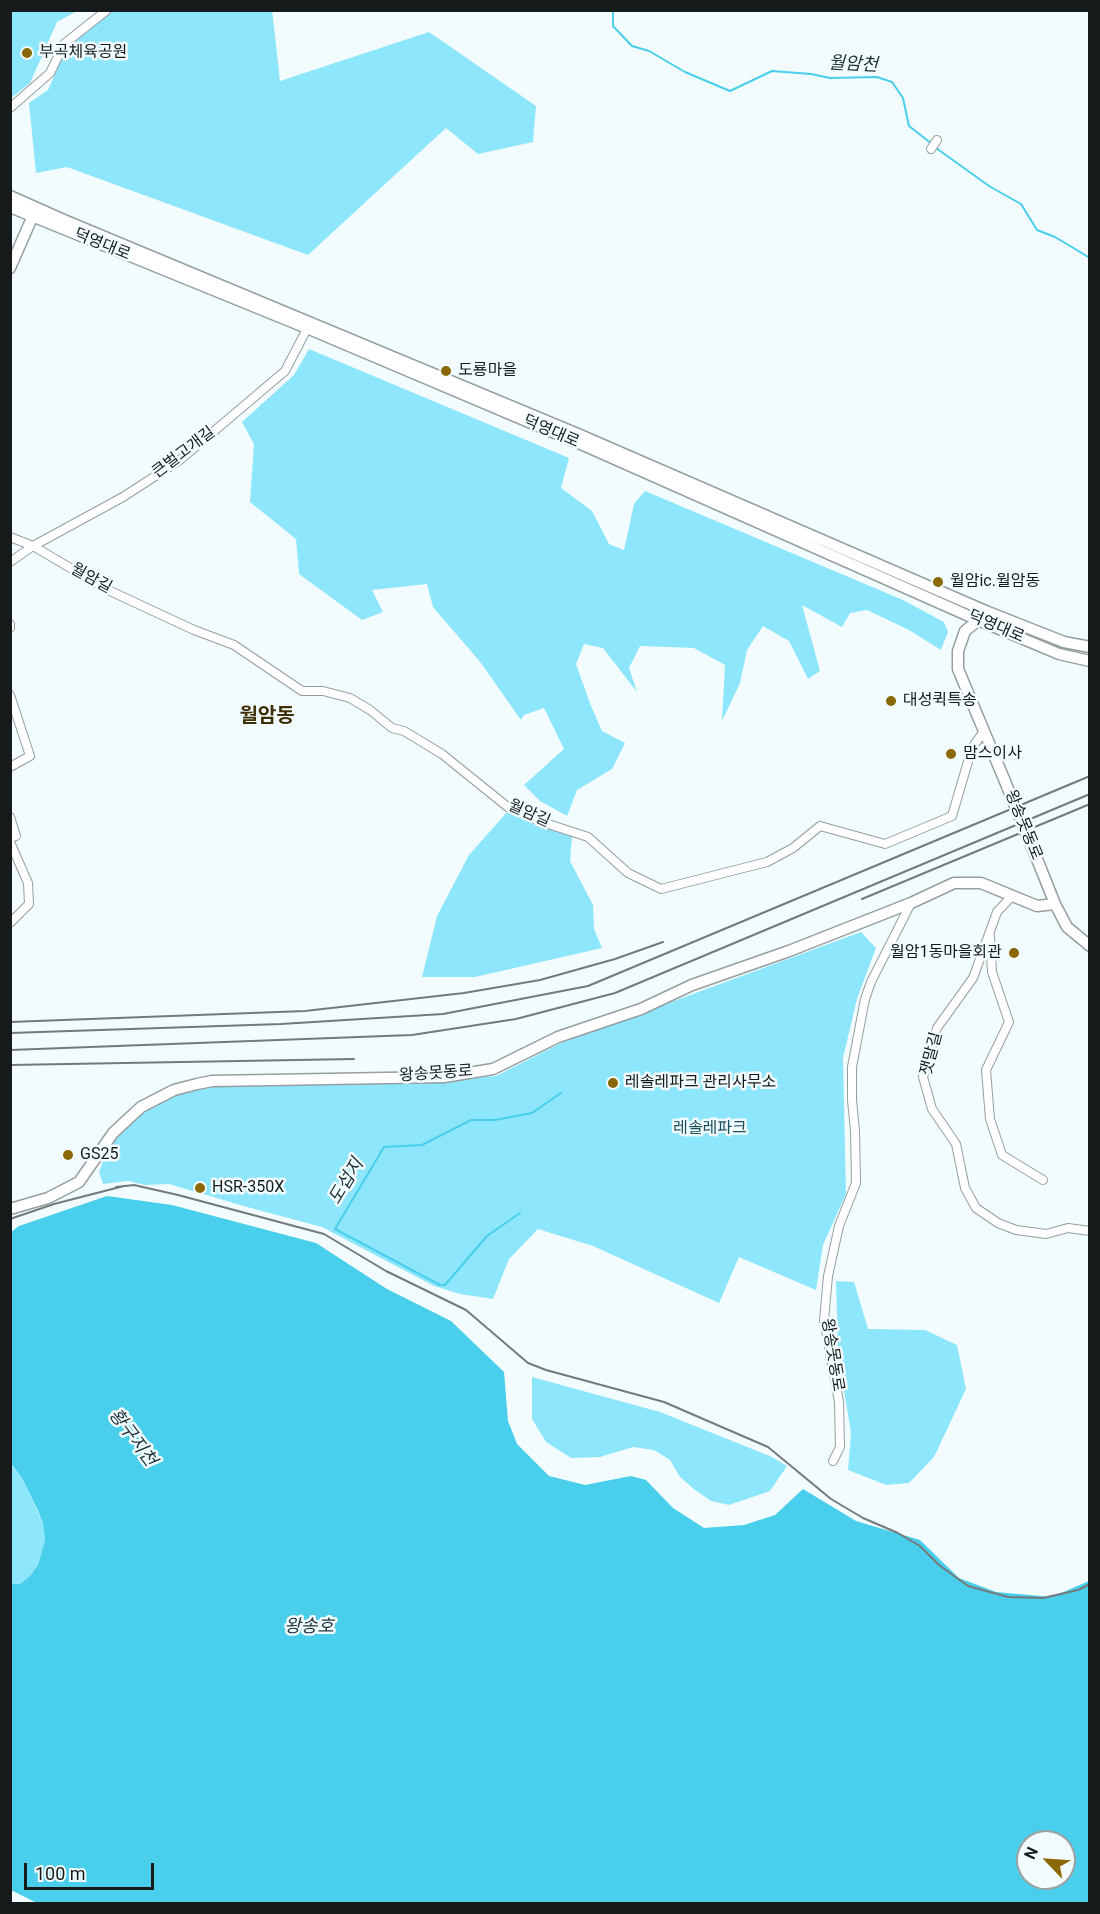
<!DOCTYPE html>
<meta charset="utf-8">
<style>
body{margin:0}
#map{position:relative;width:1100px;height:1914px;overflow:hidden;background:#f2fcfe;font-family:Roboto,sans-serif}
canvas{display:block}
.frame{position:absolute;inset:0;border:12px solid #171a1b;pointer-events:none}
.north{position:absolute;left:1016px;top:1830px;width:60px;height:60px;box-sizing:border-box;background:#f2fcfe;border:2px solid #9aa2a3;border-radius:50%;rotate:295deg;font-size:16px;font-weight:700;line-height:24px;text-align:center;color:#171a1b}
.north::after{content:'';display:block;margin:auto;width:21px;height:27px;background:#896805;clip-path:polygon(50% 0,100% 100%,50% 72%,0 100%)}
.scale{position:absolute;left:24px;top:1863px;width:130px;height:27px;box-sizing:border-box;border:3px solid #171a1b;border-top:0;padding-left:8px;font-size:18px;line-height:21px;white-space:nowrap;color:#171a1b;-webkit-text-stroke:4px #f2fcfe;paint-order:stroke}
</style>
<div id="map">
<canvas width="1100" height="1914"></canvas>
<div class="frame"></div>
<div class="north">N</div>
<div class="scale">100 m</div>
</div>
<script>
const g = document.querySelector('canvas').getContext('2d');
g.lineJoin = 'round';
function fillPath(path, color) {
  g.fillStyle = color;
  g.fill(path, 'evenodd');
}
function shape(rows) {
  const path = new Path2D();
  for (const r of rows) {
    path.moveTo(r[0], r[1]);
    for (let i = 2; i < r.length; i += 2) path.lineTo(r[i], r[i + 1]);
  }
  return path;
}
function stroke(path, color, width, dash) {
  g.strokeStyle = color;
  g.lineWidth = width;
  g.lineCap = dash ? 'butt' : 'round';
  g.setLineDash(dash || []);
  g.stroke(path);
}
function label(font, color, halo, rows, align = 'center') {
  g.font = font + ' Roboto,"Noto Sans KR",sans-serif';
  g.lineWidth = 5;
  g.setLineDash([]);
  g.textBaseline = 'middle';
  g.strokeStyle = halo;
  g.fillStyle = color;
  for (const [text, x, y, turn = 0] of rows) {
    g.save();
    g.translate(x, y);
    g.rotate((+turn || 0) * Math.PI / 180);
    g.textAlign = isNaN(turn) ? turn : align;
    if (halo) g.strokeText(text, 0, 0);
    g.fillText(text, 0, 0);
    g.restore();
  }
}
fillPath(shape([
 [272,10,280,81,429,32,536,106,533,142,478,154,446,128,308,255,67,167,36,173,29,103,48,90,67,47,113,11],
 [10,11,77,11,57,22,30,83,11,98],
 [309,349,569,458,561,488,592,511,609,544,624,550,634,504,645,491,903,600,944,622,948,632,941,650,909,630,867,610,850,613,842,627,802,605,820,671,808,679,789,641,763,626,747,650,740,683,722,721,725,665,694,648,640,646,629,668,637,692,603,648,584,644,576,664,591,706,602,731,625,743,612,769,577,790,567,816,540,801,524,785,564,749,544,708,524,715,521,720,481,663,433,607,427,584,372,590,383,612,362,620,299,574,296,539,250,502,254,444,242,422,294,375],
 [508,811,535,824,572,837,570,861,593,905,594,929,602,948,475,977,422,977,437,916,469,855],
 [861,932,876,948,857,999,843,1058,846,1194,823,1245,816,1290,739,1257,719,1303,593,1246,538,1229,509,1259,493,1299,460,1294,434,1286,322,1227,247,1207,169,1184,145,1185,128,1181,103,1184,99,1172,106,1153,120,1134,143,1113,179,1092,213,1085,446,1081,496,1076,563,1042],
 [836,1281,854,1282,868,1329,925,1330,957,1345,966,1389,934,1457,909,1483,886,1485,848,1470,851,1433,838,1354],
 [532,1377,660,1412,772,1457,787,1466,770,1491,729,1505,711,1501,695,1490,680,1477,670,1460,654,1450,633,1447,600,1457,571,1458,546,1442,532,1419],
 [10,1464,22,1478,43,1523,45,1540,38,1565,30,1576,20,1584,11,1584]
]), '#8ee6fd');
fillPath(shape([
 [107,1196,172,1205,316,1243,387,1289,451,1321,504,1372,508,1421,517,1444,549,1476,585,1485,631,1476,646,1480,673,1508,704,1528,744,1525,775,1515,803,1489,856,1521,920,1540,959,1578,996,1592,1052,1597,1089,1581,1089,1903,39,1904,11,1890,11,1584,20,1584,30,1576,38,1565,45,1540,43,1523,38,1511,22,1478,11,1464,11,1232,19,1226],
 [1028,1842,1064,1842,1064,1878,1028,1878]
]), '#49ceec');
stroke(shape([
 [613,10,613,26,632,46,649,51,685,72,730,91,772,71,811,74,830,78,877,77,892,82,903,98,909,126,932,144],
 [936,148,989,186,1021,204,1037,230,1055,237,1090,258],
 [520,1213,487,1236,445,1285,440,1285,335,1229,384,1147,422,1145,471,1120,495,1120,532,1113,561,1093]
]), '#49ceec', 2);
const minor = shape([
 [10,108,50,73,64,44,107,10],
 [931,149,937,140],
 [10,537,33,546,108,590,194,630,234,645,302,691,323,691,350,698,370,710,392,728,404,731,442,754,509,808,542,822,588,837,628,873,661,889,767,862,793,848,820,826,885,844,952,816,972,748,984,731],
 [10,562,33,546,123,497,180,460,285,371,310,323],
 [10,624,10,628],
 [10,695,30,756,10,767],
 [10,817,16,836,10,838],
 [10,842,28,883,29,904,10,923],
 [1012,896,997,912,973,978,937,1028,923,1077,932,1109,956,1144,965,1188,976,1208,998,1223,1016,1230,1046,1234,1068,1228,1090,1231],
 [990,936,992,972,1009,1022,986,1070,990,1119,1002,1155,1043,1180],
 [833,1461,840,1447,839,1402,824,1320,828,1276,839,1226,856,1183,855,1131,852,1100,852,1067,865,999,871,982,911,903]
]);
const tertiary = shape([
 [10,196,64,220,578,434,988,612,1064,642,1090,647],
 [10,207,307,328,583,445,978,620,1059,654,1090,661],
 [10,268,35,211],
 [981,618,965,631,958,651,958,669,1004,779],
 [1041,869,1055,904,1067,927,1090,946],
 [10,1209,48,1198,79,1182,113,1133,141,1107,174,1090,197,1084,212,1081,444,1077,493,1069,558,1037,641,1009,692,985,789,951,911,903,954,883,981,883,1037,906,1055,904]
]);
stroke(minor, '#959ea0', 10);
stroke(tertiary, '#959ea0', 13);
stroke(minor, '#fff', 8);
stroke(tertiary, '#fff', 10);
stroke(shape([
 [862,899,1090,804],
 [10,1022,305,1011,464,993,540,980,615,959,663,942],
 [10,1033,281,1024,443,1014,588,986,1090,776],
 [10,1050,412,1035,516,1019,615,993,1090,794],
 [10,1065,354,1059],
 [116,1187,134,1185,178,1195,324,1234,386,1271,466,1310,528,1363,546,1370,664,1402,768,1447,831,1499,863,1518,898,1533,920,1546,939,1565,968,1586,1008,1597,1043,1598,1078,1590,1090,1584],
 [10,1219,54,1204,124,1186]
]), '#747a7c', 2);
const tertiaryBridge = shape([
 [1004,779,1041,869]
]);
stroke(tertiaryBridge, '#959ea0', 13, []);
stroke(tertiaryBridge, '#fff', 10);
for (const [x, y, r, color] of [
 [27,53,6,"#896805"],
 [446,371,6,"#896805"],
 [938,582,6,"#896805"],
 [891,701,6,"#896805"],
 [951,754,6,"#896805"],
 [1014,953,6,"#896805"],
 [613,1083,6,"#896805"],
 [68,1155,6,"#896805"],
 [200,1188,6,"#896805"]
]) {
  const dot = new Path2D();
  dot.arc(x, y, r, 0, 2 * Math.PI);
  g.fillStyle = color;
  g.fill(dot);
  stroke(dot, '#f2fcfe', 2);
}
label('16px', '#171a1b', '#f2fcfe', [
 ["부곡체육공원",39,53],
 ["도룡마을",458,371],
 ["월암ic.월암동",950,582],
 ["대성퀵특송",903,701],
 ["맘스이사",963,754],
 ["월암1동마을회관",1002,953,"right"],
 ["레솔레파크 관리사무소",625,1083],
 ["GS25",80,1155],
 ["HSR-350X",212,1188]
], 'left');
label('16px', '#171a1b', '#f2fcfe', [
 ["덕영대로",102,245,22],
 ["덕영대로",551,432,23],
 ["큰벌고개길",184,453,-37],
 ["월암길",91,579,29],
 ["덕영대로",996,627,23],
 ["월암길",529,814,24],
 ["왕송못동로",1023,825,68],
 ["잿말길",932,1054,-75],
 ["왕송못동로",436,1074,-4],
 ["왕송못동로",832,1355,81]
]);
label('16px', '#184f5c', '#f2fcfe', [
 ["레솔레파크",710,1129]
]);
label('italic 18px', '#1d3339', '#f2fcfe', [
 ["월암천",853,65,3],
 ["도섭지",347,1182,-59],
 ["황구지천",132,1438,53],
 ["왕송호",309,1627]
]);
label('bold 20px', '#3e2e04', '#f2fcfe', [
 ["월암동",267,717]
]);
</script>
